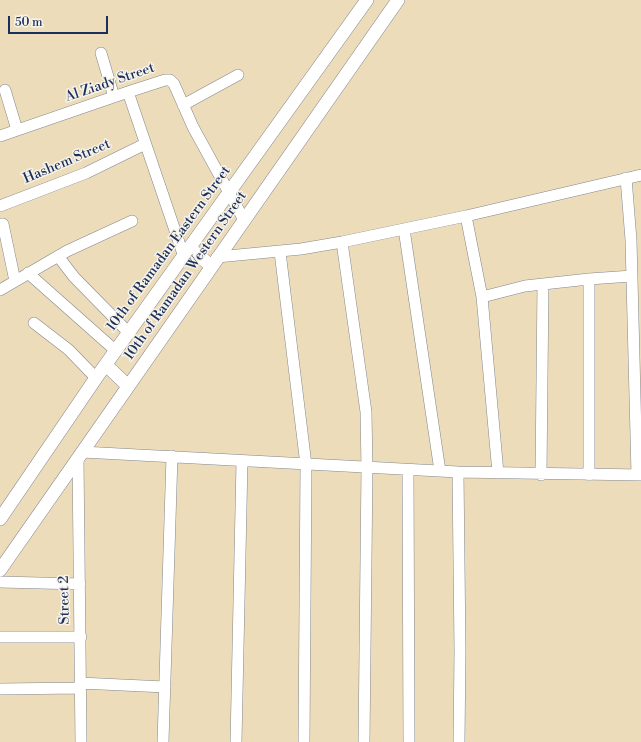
<!DOCTYPE html>
<style>
body{margin:0}
#map{position:relative;width:641px;height:742px;overflow:hidden;background:#eddcba;font-family:"Libre Bodoni",serif}
canvas{display:block}
.scale{position:absolute;left:8px;top:16px;width:100px;height:18px;box-sizing:border-box;border:2px solid #1b2f5e;border-top:0;padding-left:5px;font-size:12px;line-height:14px;white-space:nowrap;color:#1b2f5e;-webkit-text-stroke:3px #f7f3e8;paint-order:stroke}
</style>
<div id="map">
<canvas width="641" height="742"></canvas>
<div class="scale">50 m</div>
</div>
<script>
const g = document.querySelector('canvas').getContext('2d');
g.lineJoin = 'round';
function shape(rows) {
  const path = new Path2D();
  for (const r of rows) {
    path.moveTo(r[0], r[1]);
    for (let i = 2; i < r.length; i += 2) path.lineTo(r[i], r[i + 1]);
  }
  return path;
}
function stroke(path, color, width, dash) {
  g.strokeStyle = color;
  g.lineWidth = width;
  g.lineCap = dash ? 'butt' : 'round';
  g.setLineDash(dash || []);
  g.stroke(path);
}
function label(font, color, halo, rows, align = 'center') {
  g.font = font + ' "Libre Bodoni",serif';
  g.lineWidth = 3;
  g.setLineDash([]);
  g.textBaseline = 'middle';
  g.strokeStyle = halo;
  g.fillStyle = color;
  for (const [text, x, y, turn = 0] of rows) {
    g.save();
    g.translate(x, y);
    g.rotate((+turn || 0) * Math.PI / 180);
    g.textAlign = isNaN(turn) ? turn : align;
    if (halo) g.strokeText(text, 0, 0);
    g.fillText(text, 0, 0);
    g.restore();
  }
}
const minor = shape([
 [101,53,114,97],
 [5,90,17,130],
 [128,92,184,257],
 [183,105,238,75],
 [0,136,128,92,165,80,170,80,174,84,193,127,244,220],
 [626,178,631,240,637,475],
 [0,206,86,173,145,144],
 [466,216,482,297,498,473],
 [3,224,15,281],
 [404,229,440,471],
 [342,242,366,412,367,468,364,742],
 [280,252,306,465,304,742],
 [58,256,74,277,129,333],
 [217,257,301,249,342,242,466,216,641,175],
 [28,273,116,351],
 [589,279,589,475],
 [0,290,67,251,132,221],
 [482,297,525,286,589,279,632,276],
 [34,323,69,350,96,378],
 [82,452,458,472,641,475],
 [78,458,81,742],
 [408,470,409,742],
 [458,472,460,651,459,742],
 [541,475,543,284],
 [0,582,80,584],
 [0,637,81,637],
 [80,683,165,687],
 [0,689,80,688],
 [163,742,172,456],
 [236,742,242,461]
]);
const tertiary = shape([
 [190,248,211,266],
 [106,365,128,386],
 [0,519,96,378,367,0],
 [0,570,398,0]
]);
stroke(minor, '#84868c', 12);
stroke(tertiary, '#84868c', 14);
stroke(minor, '#fff', 11);
stroke(tertiary, '#fff', 13);
label('14px', '#1b2f5e', '#f7f3e8', [
 ["Al Ziady Street",110,83,-19],
 ["Hashem Street",67,162,-23],
 ["10th of Ramadan Eastern Street",169,249,-54],
 ["10th of Ramadan Western Street",186,276,-55],
 ["Street 2",65,600,-91]
]);
</script>
